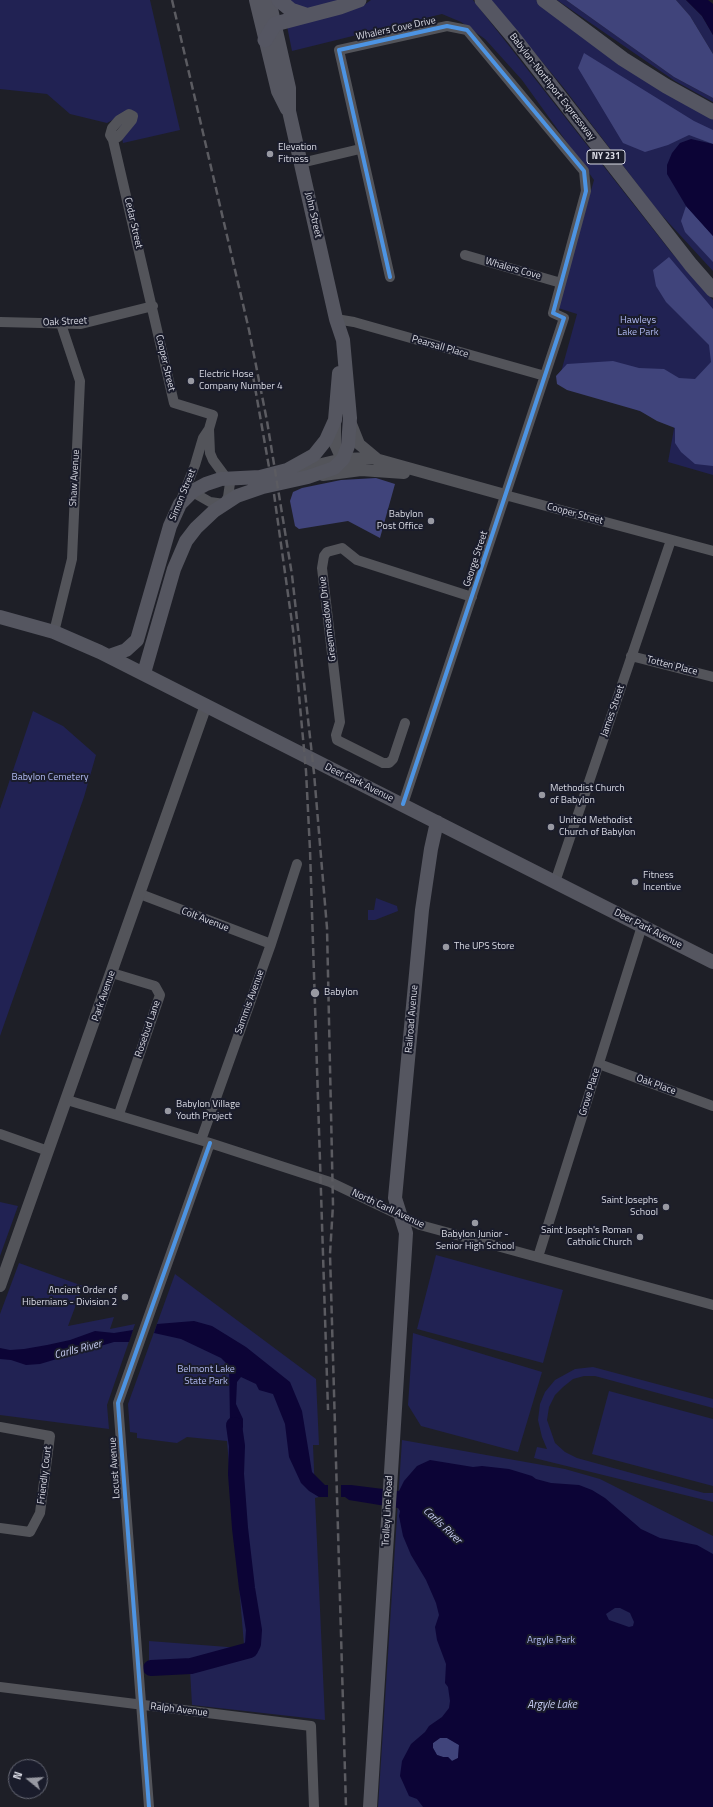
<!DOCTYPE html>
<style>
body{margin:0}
#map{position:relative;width:713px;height:1807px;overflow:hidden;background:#1e1f27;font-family:"Titillium Web",sans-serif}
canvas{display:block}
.north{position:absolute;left:8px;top:1759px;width:40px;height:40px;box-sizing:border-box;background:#1a1c2b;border:1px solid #666875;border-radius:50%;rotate:288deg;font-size:11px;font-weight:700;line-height:16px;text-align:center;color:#d9dae4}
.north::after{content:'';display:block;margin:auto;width:14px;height:18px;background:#9899a2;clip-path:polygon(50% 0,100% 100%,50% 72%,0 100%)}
</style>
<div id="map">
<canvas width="713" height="1807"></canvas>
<div class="north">N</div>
</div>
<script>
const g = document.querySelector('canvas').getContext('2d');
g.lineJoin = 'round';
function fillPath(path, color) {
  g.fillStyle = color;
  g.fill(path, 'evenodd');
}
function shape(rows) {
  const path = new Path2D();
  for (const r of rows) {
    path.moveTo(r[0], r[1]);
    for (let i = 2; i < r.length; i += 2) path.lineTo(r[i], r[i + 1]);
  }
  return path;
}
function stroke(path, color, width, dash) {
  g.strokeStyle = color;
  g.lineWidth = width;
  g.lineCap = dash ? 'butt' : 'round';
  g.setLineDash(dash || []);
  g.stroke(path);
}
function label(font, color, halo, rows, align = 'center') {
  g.font = font + ' "Titillium Web",sans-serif';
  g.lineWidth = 4;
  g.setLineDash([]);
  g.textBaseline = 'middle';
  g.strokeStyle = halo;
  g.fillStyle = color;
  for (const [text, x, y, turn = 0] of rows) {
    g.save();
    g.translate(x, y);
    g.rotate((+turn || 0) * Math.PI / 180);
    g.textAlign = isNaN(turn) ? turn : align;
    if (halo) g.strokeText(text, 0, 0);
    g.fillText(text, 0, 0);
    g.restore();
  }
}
fillPath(shape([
 [0,0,150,0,180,130,123,143,118,117,107,123,70,114,47,94,0,89],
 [286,0,346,0,312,9,296,8],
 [371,0,473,0,671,252,713,300,713,475,668,462,675,423,558,383,577,314,558,308,594,180,522,80,485,39,461,22,442,14,292,51,287,26,364,5],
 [491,0,536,0,597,47,713,117,713,271,657,210,563,87],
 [557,0,566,0,674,77,713,98,713,102,675,81],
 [676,0,686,0,702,16,713,35,713,54,690,16],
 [33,711,63,726,96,755,84,797,0,1036,0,809],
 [376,898,397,906,398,911,375,920,368,920,368,910,374,910],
 [0,1202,18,1206,0,1256],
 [436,1255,563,1290,543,1363,417,1329],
 [19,1263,83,1286,68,1326,114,1317,110,1329,135,1324,107,1405,109,1429,0,1415,0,1314],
 [175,1274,316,1379,319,1445,313,1445,315,1494,319,1497,315,1498,325,1720,192,1705,190,1670,154,1672,149,1668,149,1641,241,1648,244,1645,227,1441,187,1437,177,1443,137,1438,137,1433,130,1432,128,1404],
 [413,1333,542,1372,518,1452,421,1426,408,1405],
 [593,1367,713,1399,713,1408,595,1376,584,1376,573,1379,563,1387,555,1395,549,1407,547,1420,555,1443,565,1452,577,1458,704,1493,713,1493,713,1502,534,1458,537,1447,547,1449,542,1437,538,1420,540,1404,545,1392,555,1380,575,1369],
 [609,1391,713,1419,713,1486,592,1454],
 [402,1440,565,1469,600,1479,713,1536,713,1807,378,1807]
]), '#212253');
fillPath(shape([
 [566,0,676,0,690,16,713,54,713,98,674,77],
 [584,53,694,121,713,130,713,144,689,135,668,145,645,152,623,143,578,68],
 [686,206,713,236,713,262,685,232,681,221],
 [669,257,713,309,713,466,695,464,681,452,675,443,675,428,657,421,640,411,567,390,557,384,556,376,567,364,613,361,639,368,664,369,679,378,695,379,711,362,709,345,666,302,656,286,653,270],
 [376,478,395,484,380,538,348,521,299,529,295,526,290,501,293,492,302,488,341,480],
 [440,1738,447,1738,459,1745,458,1758,452,1761,448,1757,443,1757,437,1755,433,1748,433,1743]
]), '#40447b');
fillPath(shape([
 [686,0,708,0,713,4,713,35,702,16],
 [691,139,713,144,713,236,686,206,667,174,667,165,672,153,680,143],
 [194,1321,212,1326,246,1347,290,1382,302,1411,312,1472,325,1485,351,1485,399,1491,404,1481,417,1466,430,1460,473,1467,482,1466,509,1469,532,1476,536,1479,551,1483,579,1485,592,1490,605,1498,641,1529,660,1538,697,1545,713,1554,713,1807,423,1807,417,1799,409,1796,400,1776,402,1761,411,1744,425,1732,429,1726,442,1717,449,1708,450,1701,448,1687,445,1683,446,1664,437,1640,435,1627,439,1615,436,1603,426,1580,411,1555,403,1536,399,1516,400,1511,398,1508,349,1500,345,1497,319,1497,309,1491,301,1483,289,1457,285,1424,273,1394,259,1390,256,1384,241,1377,237,1382,236,1404,243,1419,243,1427,237,1446,230,1421,229,1366,221,1358,181,1339,154,1333,157,1324],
 [615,1608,620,1608,630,1613,634,1622,633,1626,629,1627,609,1620,606,1614],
 [440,1738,447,1738,459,1745,458,1758,452,1761,448,1757,443,1757,437,1755,433,1748,433,1743],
 [133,1330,129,1342,114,1342,40,1364,26,1365,11,1360,0,1359,0,1348,10,1350,24,1349,47,1345,70,1340,95,1331,114,1333]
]), '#0c0436');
fillPath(shape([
 [328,1483,341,1484,341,1499,328,1499]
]), '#1e1f27');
stroke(shape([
 [151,1668,191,1666,250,1650,253,1644,254,1630,247,1588,240,1528,236,1474,237,1446,234,1425]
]), '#0c0436', 16);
stroke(shape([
 [113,140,118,137,132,120,133,116,129,114,119,120,112,128,110,135,113,140,174,403,213,415,209,429,203,438,195,465,181,500],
 [301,163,360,149],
 [465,255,561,283],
 [390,277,339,50,447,26,467,30,584,171,586,191,553,313,564,318,403,804],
 [336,319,354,322,545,376],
 [0,322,81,324,153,306],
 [190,487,196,494,210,502,224,504,228,497,230,483,213,460,210,453,209,429],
 [505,495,713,551],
 [54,632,72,559,80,381,61,324],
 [631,656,713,677],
 [405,723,393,759,389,763,383,763,337,740,336,735,340,722,322,568,324,556,327,552,342,548,357,560,472,597],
 [555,882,671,540],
 [140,894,271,944],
 [112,973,155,986,160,995,119,1114],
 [599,1064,713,1106],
 [67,1100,210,1143,330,1182,420,1225,713,1305],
 [0,1134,48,1151],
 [201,1140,271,944,297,864],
 [538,1257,642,926],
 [0,1427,50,1436,40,1513,30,1532,0,1528],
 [0,1687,311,1726,314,1807],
 [149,1807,118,1403,210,1143]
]), '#53545a', 10);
stroke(shape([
 [335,422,335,444,340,455,348,463],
 [351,424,359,444,377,459],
 [289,470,300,469,343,459,372,458,505,495],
 [323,475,361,470,404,473],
 [0,1286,206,705]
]), '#53545a', 12);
stroke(shape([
 [256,0,278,91,287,109],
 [0,617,54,632,100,652,713,962],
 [109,656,126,650,137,640,170,526,180,504,193,491,206,484,221,479,260,477,287,470,314,455,326,440,335,420,339,373],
 [144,673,174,569,186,541,196,528,214,511,237,496,263,487,308,477,334,468,343,459,348,446,350,418,343,340,336,319,289,111,289,88,269,0],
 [370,1807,406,1233,395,1198,422,910,431,849,437,822]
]), '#555660', 14);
stroke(shape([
 [279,0,291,10,306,15],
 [482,0,514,38,691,265,713,290],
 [544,0,623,59,666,86,713,112],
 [265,40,275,24,340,7,359,0]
]), '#555662', 15);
stroke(shape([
 [172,0,249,330,267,421,292,575,314,773,327,928,333,1205,330,1254,346,1807],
 [253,376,269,467],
 [274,494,293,630,306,771,310,850,328,1410]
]), '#5b5b61', 2.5, [8, 4]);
stroke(shape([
 [390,277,339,50,447,26,467,30,584,171,586,191,553,313,564,318,403,804],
 [149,1807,118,1403,210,1143]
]), '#4d94e3', 4);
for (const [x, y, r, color] of [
 [270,154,4,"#9899a2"],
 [191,381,4,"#9899a2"],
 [431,521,4,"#9899a2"],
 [542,795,4,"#9899a2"],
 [551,827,4,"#9899a2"],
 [635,882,4,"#9899a2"],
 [446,947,4,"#9899a2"],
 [315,993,5,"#9899a2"],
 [168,1111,4,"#9899a2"],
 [666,1207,4,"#9899a2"],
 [475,1223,4,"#9899a2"],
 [640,1237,4,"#9899a2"],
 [125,1297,4,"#9899a2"]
]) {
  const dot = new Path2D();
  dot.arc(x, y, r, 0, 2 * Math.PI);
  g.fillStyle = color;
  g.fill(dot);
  stroke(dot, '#1a1c2b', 1.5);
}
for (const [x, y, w] of [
 [606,157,38]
]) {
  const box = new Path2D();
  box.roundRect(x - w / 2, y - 7, w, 14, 3);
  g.fillStyle = '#1a1c2b';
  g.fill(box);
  stroke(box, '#d9dae4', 1);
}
label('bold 9px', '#d9dae4', null, [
 ["NY 231",606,157]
]);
label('10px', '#d9dae4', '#1a1c2b', [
 ["Whalers Cove Drive",396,29,-12],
 ["Babylon-Northport Expressway",552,87,52],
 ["John Street",313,215,77],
 ["Cedar Street",133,223,77],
 ["Whalers Cove",513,269,16],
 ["Oak Street",65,322,-3],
 ["Pearsall Place",440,347,16],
 ["Cooper Street",165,363,77],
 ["Shaw Avenue",75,478,-87],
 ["Simon Street",183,495,-68],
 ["Cooper Street",575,514,15],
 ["George Street",476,559,-72],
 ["Greenmeadow Drive",328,619,-97],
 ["Totten Place",672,666,14],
 ["James Street",613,711,-71],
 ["Deer Park Avenue",359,783,26],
 ["Colt Avenue",205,920,21],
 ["Deer Park Avenue",648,929,27],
 ["Park Avenue",104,996,-71],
 ["Sammis Avenue",250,1002,-70],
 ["Railroad Avenue",412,1019,-85],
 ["Rosebud Lane",148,1029,-71],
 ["Oak Place",656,1085,20],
 ["Grove Place",590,1092,-73],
 ["North Carll Avenue",388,1209,25],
 ["Locust Avenue",115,1468,-94],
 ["Friendly Court",45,1475,-83],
 ["Trolley Line Road",388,1511,-87],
 ["Ralph Avenue",179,1710,7]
]);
label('10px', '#d9dae4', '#1a1c2b', [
 ["Elevation",278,148],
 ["Fitness",278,160],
 ["Electric Hose",199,375],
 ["Company Number 4",199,387],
 ["Babylon",423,515,"right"],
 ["Post Office",423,527,"right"],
 ["Methodist Church",550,789],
 ["of Babylon",550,801],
 ["United Methodist",559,821],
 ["Church of Babylon",559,833],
 ["Fitness",643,876],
 ["Incentive",643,888],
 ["The UPS Store",454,947],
 ["Babylon",324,993],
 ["Babylon Village",176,1105],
 ["Youth Project",176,1117],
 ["Saint Josephs",658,1201,"right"],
 ["School",658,1213,"right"],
 ["Saint Joseph's Roman",632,1231,"right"],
 ["Catholic Church",632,1243,"right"],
 ["Babylon Junior -",475,1235,"center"],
 ["Senior High School",475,1247,"center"],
 ["Ancient Order of",117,1291,"right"],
 ["Hibernians - Division 2",117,1303,"right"]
], 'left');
label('10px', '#b1baf1', '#1a1c2b', [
 ["Hawleys",638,321],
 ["Lake Park",638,333],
 ["Babylon Cemetery",50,778],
 ["Belmont Lake",206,1370],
 ["State Park",206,1382],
 ["Argyle Park",551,1641]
]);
label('italic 11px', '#c5cbf0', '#1a1c2b', [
 ["Carlls River",78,1350,-14],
 ["Carlls River",442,1526,43],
 ["Argyle Lake",552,1705]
]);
</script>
